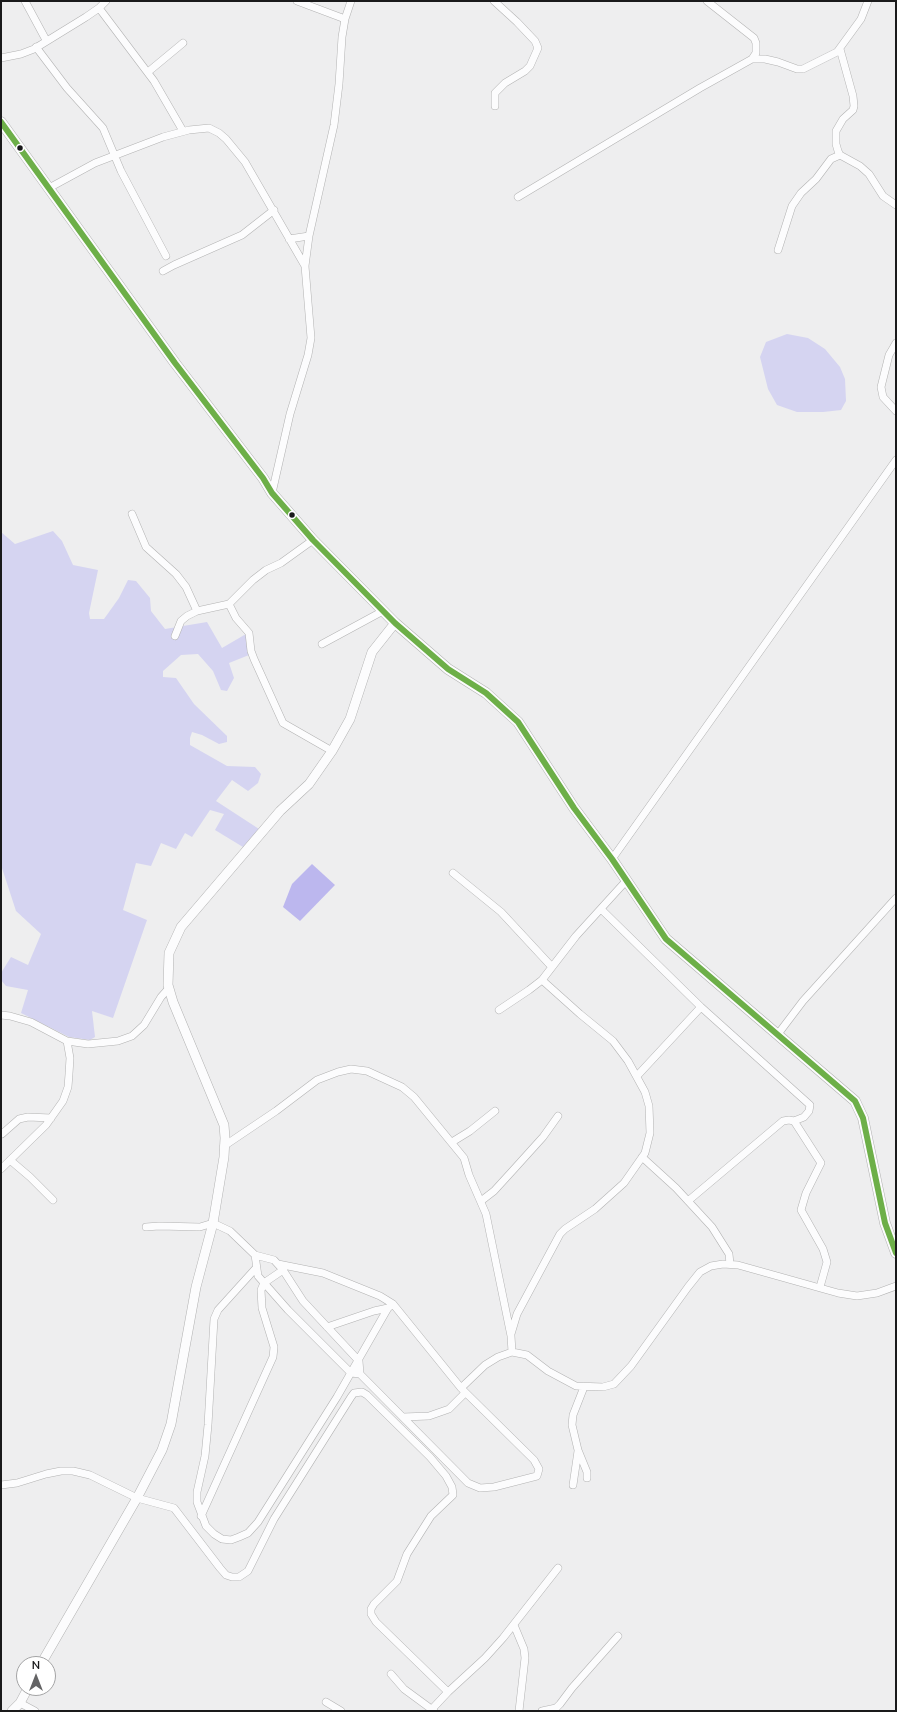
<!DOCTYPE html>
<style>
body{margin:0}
#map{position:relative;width:897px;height:1712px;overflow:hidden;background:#eeeeef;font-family:Mulish,sans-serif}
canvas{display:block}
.frame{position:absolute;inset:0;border:2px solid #1a1a1b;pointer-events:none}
.north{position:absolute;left:16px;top:1656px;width:40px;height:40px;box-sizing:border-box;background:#fff;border:1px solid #a3a3a4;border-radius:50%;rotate:0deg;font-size:11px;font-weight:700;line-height:16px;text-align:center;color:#1a1a1b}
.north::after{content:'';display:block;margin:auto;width:14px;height:18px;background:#646465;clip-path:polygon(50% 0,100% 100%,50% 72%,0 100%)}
</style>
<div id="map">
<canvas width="897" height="1712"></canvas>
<div class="frame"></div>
<div class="north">N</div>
</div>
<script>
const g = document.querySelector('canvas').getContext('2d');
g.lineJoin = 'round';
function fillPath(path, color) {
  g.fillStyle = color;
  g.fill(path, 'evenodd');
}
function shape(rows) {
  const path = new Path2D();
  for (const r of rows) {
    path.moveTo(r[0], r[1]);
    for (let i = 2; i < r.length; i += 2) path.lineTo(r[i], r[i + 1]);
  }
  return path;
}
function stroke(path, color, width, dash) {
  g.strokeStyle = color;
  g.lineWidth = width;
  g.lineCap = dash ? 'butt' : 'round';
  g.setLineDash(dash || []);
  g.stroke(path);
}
fillPath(shape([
 [787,334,808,338,825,349,840,367,845,379,846,401,841,410,823,412,797,412,777,405,768,389,760,357,766,342],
 [53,531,62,541,73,565,98,570,89,613,90,619,104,619,119,598,128,580,136,581,150,598,151,611,165,629,207,622,222,648,246,634,249,655,229,663,234,678,227,691,221,690,213,671,198,654,181,655,163,671,163,677,176,678,194,704,227,736,227,742,219,744,202,735,192,732,190,738,190,745,227,766,255,767,261,774,258,783,248,791,232,780,216,801,259,829,243,847,215,830,224,814,210,810,192,837,185,833,176,849,161,843,151,866,136,863,123,910,147,920,113,1018,92,1011,95,1037,90,1040,69,1037,21,1013,28,990,6,986,1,980,1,973,11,957,28,965,41,934,16,911,1,865,1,532,15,544]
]), '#d5d4f1');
fillPath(shape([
 [312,864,335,885,300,921,283,907,292,884]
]), '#bcb7ee');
const minor = shape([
 [25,1,46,40],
 [297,1,345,19],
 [494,1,517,22,535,41,538,48,530,66,525,71,505,83,495,93,495,106],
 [99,8,154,81,183,131],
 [36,47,67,88,103,128,121,171,166,256],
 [840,49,853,96,854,106,853,110,843,119,836,131,836,144,838,151,840,155,860,166,869,174,883,196,896,205],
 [1,58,21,54,34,49,86,17,99,8,106,1],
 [752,59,765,59,778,62,797,69,803,69,837,52,861,19,868,1],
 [148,72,183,43],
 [49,188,95,163,163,137,189,130,209,128,219,133,226,139,245,162,305,266],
 [518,197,700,88,752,59,756,53,756,43,754,38,707,1],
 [289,239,309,236],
 [778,250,792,206,801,193,816,179,831,159,840,155],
 [163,271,174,265,242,235,274,210],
 [896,343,889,355,881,387,883,397,896,411],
 [272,493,290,414,308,355,311,338,305,266,309,236,334,125,339,84,342,37,345,19,351,1],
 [132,514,146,547,176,574,186,587,197,611],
 [229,604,236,618,249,633,251,651,254,659,283,723,332,751],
 [175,636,181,621,187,616,197,611,229,604,253,580,266,570,281,563,313,540],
 [322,644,383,611],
 [612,859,896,460],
 [453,873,501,912,552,967],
 [601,909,701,1007,810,1105,809,1111,804,1117,794,1121,821,1163,806,1193,801,1210,823,1249,827,1262,820,1287],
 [499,1010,529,990,542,980,576,936,626,881],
 [1,1015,10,1016,31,1022,67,1041,88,1044,118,1041,132,1036,144,1025,161,997,169,988],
 [778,1034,803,1001,896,898],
 [637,1076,701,1007],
 [2,1134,19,1119,28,1117,51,1118],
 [452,1142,470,1131,495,1111],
 [224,1146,276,1111,317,1080,338,1072,351,1069,367,1071,402,1087,414,1097,464,1158,469,1175,486,1214,511,1336,512,1352,498,1357,485,1365,461,1388],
 [642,1157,676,1188,712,1227,729,1254,730,1264],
 [10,1160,30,1177,53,1200],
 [1,1169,46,1125,63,1101,68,1087,69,1074,70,1058,67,1041],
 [481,1201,494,1191,515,1168,543,1137,558,1116],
 [688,1201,783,1121,789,1120,794,1121],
 [146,1227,159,1226,200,1227,213,1223,230,1231,255,1255,274,1260,283,1270,303,1301,359,1361,360,1374],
 [255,1255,258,1276,288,1310,351,1373,360,1374,468,1483,480,1488,494,1487,537,1476,539,1469,534,1460,461,1388,393,1304,380,1296,323,1273,278,1264],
 [256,1268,218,1310,214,1319,208,1425,205,1456,197,1492,197,1502,206,1526,214,1534,222,1539,231,1540,239,1537,248,1533,258,1522,337,1397,388,1308,393,1304],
 [327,1327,374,1311,388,1308],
 [511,1334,517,1314,560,1234,565,1229,595,1209,624,1183,645,1153,650,1133,649,1106,645,1092,628,1061,613,1041,580,1014,542,980],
 [512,1352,527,1355,548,1371,576,1386,603,1387,614,1384,631,1366,688,1287,700,1272,711,1266,723,1264,738,1265,838,1293,857,1296,877,1293,896,1286],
 [584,1387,573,1415,572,1425,578,1450,587,1472,587,1478],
 [403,1417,429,1416,449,1409,465,1393],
 [1,1485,17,1483,46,1474,61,1471,73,1471,90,1475,137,1498,174,1508,220,1568,226,1575,232,1577,239,1577,248,1571,274,1519,351,1397,354,1393,362,1392,367,1395,430,1457,446,1476,452,1487,453,1495,431,1516,407,1554,397,1581,374,1604,371,1609,371,1614,376,1622,448,1692],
 [573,1485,578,1451],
 [201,1516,273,1357,274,1347,262,1308,261,1290,264,1283,283,1270],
 [514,1625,524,1649,525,1658,519,1711],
 [391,1674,404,1689,434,1711],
 [326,1702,341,1711],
 [20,1703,35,1711],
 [432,1709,448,1692,485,1658,503,1638,558,1568],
 [542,1711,556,1708,560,1704,572,1688,618,1636]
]);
const tertiary = shape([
 [41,1664,137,1498,162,1450,171,1424,196,1287,213,1223,224,1157,225,1138,224,1125,173,1002,168,985,169,953,181,927,280,811,309,784,332,751,350,719,372,652,395,623],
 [12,1711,20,1703,28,1688]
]);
const secondary = shape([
 [1,122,175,363,263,478,272,493,313,540,395,623,448,669,486,693,518,722,574,808,612,859,666,939,855,1101,863,1118,885,1223,896,1253]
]);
stroke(minor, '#b2b2b2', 8);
stroke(tertiary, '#b2b2b2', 10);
stroke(secondary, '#b2b2b2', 11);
stroke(minor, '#fcfcfd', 7);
stroke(tertiary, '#fcfcfd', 9);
stroke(secondary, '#fcfcfd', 10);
stroke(shape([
 [1,122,175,363,263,478,272,493,313,540,395,623,448,669,486,693,518,722,574,808,612,859,666,939,855,1101,863,1118,885,1223,896,1253]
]), '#6daf48', 6);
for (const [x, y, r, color] of [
 [20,148,3.5,"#1a1a1b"],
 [292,515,3.5,"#1a1a1b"]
]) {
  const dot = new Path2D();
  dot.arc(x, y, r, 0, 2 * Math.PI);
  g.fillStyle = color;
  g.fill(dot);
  stroke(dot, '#fff', 1.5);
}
</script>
